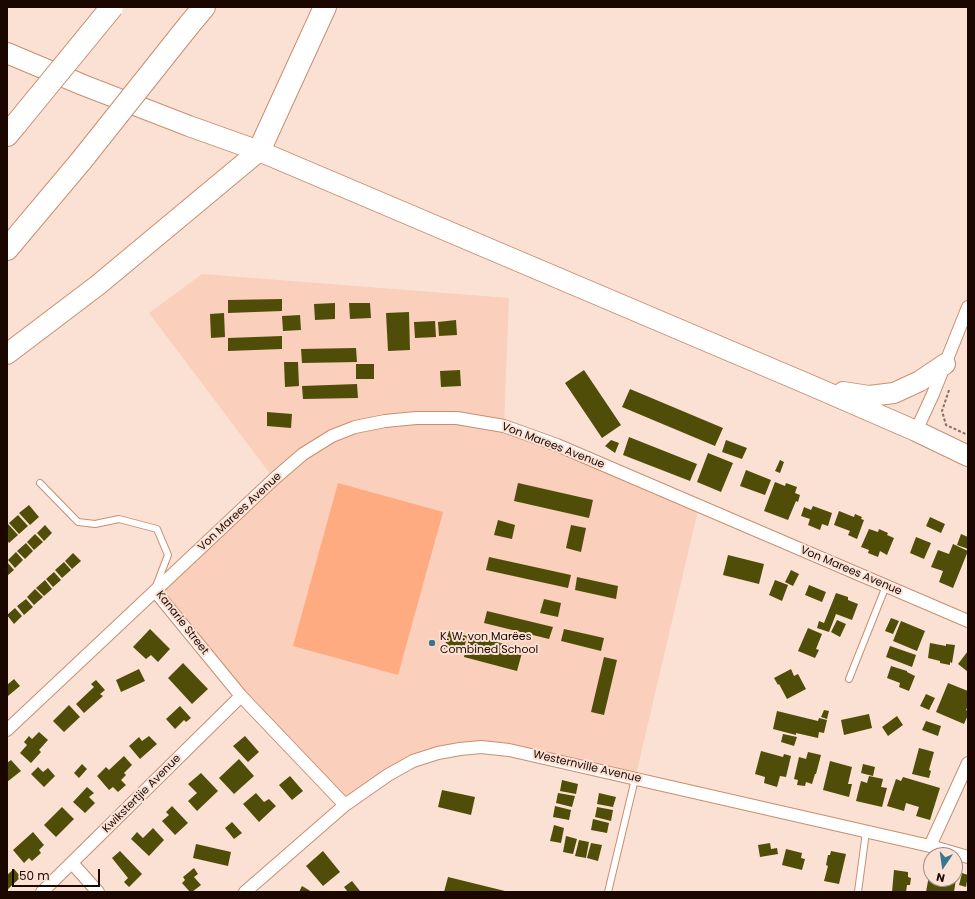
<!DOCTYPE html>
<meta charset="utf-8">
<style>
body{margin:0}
#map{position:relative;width:975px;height:899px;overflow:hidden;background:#fbe1d4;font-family:Poppins,sans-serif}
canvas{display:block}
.frame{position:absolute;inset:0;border:8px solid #1b0700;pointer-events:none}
.north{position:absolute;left:923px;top:847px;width:40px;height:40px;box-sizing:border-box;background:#fbe1d4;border:1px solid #a18a7f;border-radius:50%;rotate:193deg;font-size:11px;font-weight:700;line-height:16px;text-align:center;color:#1b0700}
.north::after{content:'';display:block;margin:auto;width:14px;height:18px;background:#3b768e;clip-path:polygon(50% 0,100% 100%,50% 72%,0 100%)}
.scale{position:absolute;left:12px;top:869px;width:88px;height:18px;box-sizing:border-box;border:2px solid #1b0700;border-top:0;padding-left:5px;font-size:12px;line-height:14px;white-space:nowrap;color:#1b0700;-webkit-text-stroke:3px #fbe1d4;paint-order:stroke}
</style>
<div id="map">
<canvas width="975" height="899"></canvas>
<div class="frame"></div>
<div class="north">N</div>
<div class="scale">50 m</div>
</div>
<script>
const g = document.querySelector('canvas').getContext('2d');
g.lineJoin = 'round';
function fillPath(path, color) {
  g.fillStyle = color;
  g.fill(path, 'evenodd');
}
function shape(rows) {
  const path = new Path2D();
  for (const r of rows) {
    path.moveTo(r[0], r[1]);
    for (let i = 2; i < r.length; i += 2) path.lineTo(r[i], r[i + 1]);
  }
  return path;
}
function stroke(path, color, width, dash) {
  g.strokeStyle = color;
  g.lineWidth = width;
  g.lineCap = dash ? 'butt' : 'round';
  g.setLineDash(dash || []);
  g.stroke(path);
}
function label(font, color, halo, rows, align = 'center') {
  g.font = font + ' Poppins,sans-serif';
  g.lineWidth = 4;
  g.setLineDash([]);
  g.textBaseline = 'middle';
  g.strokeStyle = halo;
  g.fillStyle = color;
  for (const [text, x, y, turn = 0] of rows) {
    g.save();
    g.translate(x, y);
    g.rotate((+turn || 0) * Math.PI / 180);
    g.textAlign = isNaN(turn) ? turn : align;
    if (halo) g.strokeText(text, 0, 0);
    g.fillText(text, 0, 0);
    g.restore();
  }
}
fillPath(shape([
 [202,274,509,298,504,426,699,506,635,779,509,750,438,753,345,805,155,591,274,479,149,313]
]), '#facfbb');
fillPath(shape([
 [338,483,443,512,398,675,293,646]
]), '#feab81');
fillPath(shape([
 [282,299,282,311,228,313,228,300],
 [335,303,335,319,315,320,314,304],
 [349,303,370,303,371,318,350,319],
 [409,312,410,350,388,351,386,313],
 [224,313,225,337,211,338,210,314],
 [300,315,301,330,283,331,282,316],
 [456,320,457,335,439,336,438,322],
 [435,321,436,337,415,338,414,322],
 [282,336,282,349,228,351,228,338],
 [356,348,357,362,302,363,301,349],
 [284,362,298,362,299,386,285,387],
 [356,364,374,364,374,379,356,379],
 [460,370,461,386,441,387,440,371],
 [584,370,621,425,602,438,565,383],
 [357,384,358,398,303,399,302,386],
 [630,389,723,428,715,446,622,407],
 [267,412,292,414,291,428,267,426],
 [629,437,697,464,690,481,623,455],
 [611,440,619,443,615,453,605,446],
 [726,440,747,448,742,459,722,452],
 [708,453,733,463,721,492,697,482],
 [780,460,784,462,780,473,775,471],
 [746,470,771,480,765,495,740,486],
 [775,482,785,486,786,483,797,487,795,493,800,495,798,502,796,501,788,520,764,511],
 [518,483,593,500,589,518,514,501],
 [29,505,39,517,30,525,19,513],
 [813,506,832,513,828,526,822,524,820,530,808,525,810,519,801,516,804,507,811,510],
 [839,511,854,517,855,514,862,517,861,519,864,520,857,539,848,535,850,531,834,525],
 [18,515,28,526,19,534,9,523],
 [930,517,945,524,941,533,926,526],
 [498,520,515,525,512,539,494,535],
 [8,524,18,535,9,543,7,540,7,525],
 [45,525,52,533,44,541,37,533],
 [571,525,586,528,581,552,566,548],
 [869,529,878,532,879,529,888,533,887,535,894,538,887,555,880,551,878,557,868,553,869,550,861,547],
 [35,534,43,542,34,550,27,542],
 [961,534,968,537,968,549,957,545],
 [916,537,931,543,924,559,910,553],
 [26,543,33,551,25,559,17,551],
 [953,544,968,551,953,588,939,582,943,571,931,567,938,550,949,554],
 [16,552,23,560,15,568,8,560],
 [73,553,81,561,72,569,65,561],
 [728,555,764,564,759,584,723,575],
 [489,557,571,575,568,588,486,570],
 [7,562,14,570,7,576],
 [64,562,71,570,62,578,55,570],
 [791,570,799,574,793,586,785,582],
 [54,572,61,580,53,587,46,579],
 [577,577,618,586,616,599,575,590],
 [45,580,52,589,44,596,36,588],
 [775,580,788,585,782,601,769,595],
 [809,585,826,592,822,602,805,595],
 [35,589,43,597,34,605,27,597],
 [836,593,848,597,848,600,858,604,852,620,836,614,829,632,817,628,819,621,824,623],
 [26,599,33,607,24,615,17,606],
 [544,599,561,603,558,617,540,613],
 [15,608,22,616,14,624,7,615],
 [487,611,553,627,549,639,484,623],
 [891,618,899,621,893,634,885,631],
 [837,620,846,624,840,637,831,632],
 [901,621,925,631,917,651,893,641],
 [808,628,822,634,816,649,819,650,815,658,798,651],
 [150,629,170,649,158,662,151,655,146,659,133,647],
 [564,629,604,638,601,651,561,641],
 [449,631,467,636,463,654,444,649],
 [470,635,523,649,517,671,464,657],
 [930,643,946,646,946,644,955,645,952,663,950,662,950,665,940,663,940,661,928,658],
 [890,646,916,655,912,667,886,657],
 [968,651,968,672,958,664],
 [604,657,617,660,604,715,591,712],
 [183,663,208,689,192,704,168,678],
 [891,666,907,671,907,672,915,676,909,691,899,687,900,683,887,678],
 [139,669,145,681,121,692,116,680],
 [791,669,794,676,798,674,806,689,787,699,779,684,778,685,774,678],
 [14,679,20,686,8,696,7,694,7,685],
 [96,680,105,690,100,694,103,696,84,713,76,704,94,687,91,684],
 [948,683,968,691,968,706,966,710,968,711,968,715,964,724,936,712],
 [926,694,935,698,929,710,920,706],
 [69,705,80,717,64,732,53,721],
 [180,706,191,718,186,722,184,720,175,729,166,719],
 [824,710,829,711,827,719,821,717],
 [777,711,818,721,819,718,827,720,824,733,819,732,818,738,796,733,796,735,773,729],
 [869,714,872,728,844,735,841,720],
 [897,716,903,725,888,736,882,727],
 [926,721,941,726,938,736,922,730],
 [39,732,48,740,39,750,41,752,31,763,20,753,27,745,24,742,29,736,32,739],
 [783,734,797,737,794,746,781,742],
 [149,736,157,744,140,759,129,746,139,737,142,741],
 [245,736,259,752,248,762,233,746],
 [919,748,934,752,929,770,931,771,929,778,912,774],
 [761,751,783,757,784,754,791,756,786,777,780,776,777,787,764,783,765,777,755,774],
 [808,752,821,755,816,774,815,774,812,784,806,782,805,786,797,785,798,780,794,779,799,757,806,759],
 [124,756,132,765,124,773,126,775,121,780,126,785,118,792,113,787,109,790,97,776,106,767,109,770],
 [239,759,254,776,234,794,219,778],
 [11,760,21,771,7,782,7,763],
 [830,761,852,767,848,784,852,784,849,797,823,790],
 [82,764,87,769,79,778,74,773],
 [863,764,875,767,873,776,861,773],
 [38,767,43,772,48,768,55,776,44,787,31,774],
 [201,773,218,791,197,811,188,801,197,793,188,784],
 [290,776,303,791,292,800,279,785],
 [869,776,883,779,881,787,887,788,882,807,856,801,861,781,867,783],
 [903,777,940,788,930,820,916,816,919,807,906,803,904,811,887,806,896,779,901,781],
 [562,780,578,784,576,794,560,791],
 [87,787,94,793,89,797,95,803,85,813,73,802],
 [442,790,475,797,471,815,438,807],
 [256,793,264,802,269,799,276,806,259,822,243,804],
 [558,793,575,796,572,807,556,803],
 [599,793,616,797,613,807,597,804],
 [172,806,188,823,175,835,162,821,169,815,166,812],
 [555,806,571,810,569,820,553,817],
 [62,807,74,819,56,837,44,825],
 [597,807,613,810,611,821,595,817],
 [593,819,609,823,607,833,591,830],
 [232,822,242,833,234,839,225,828],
 [554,825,564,828,561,843,550,841],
 [153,828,164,840,149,856,131,839,137,832,143,838],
 [33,832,44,845,39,850,41,853,32,861,29,858,24,863,13,850],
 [566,836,577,839,573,854,563,852],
 [579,840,589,842,586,858,575,856],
 [591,843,602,845,598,861,587,858],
 [770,843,771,849,777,848,778,854,760,857,758,845],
 [196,844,231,852,228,866,193,858],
 [786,849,802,853,801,858,805,859,802,870,782,865],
 [120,851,142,874,129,887,124,882,128,878,112,858],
 [323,851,340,872,323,886,306,866],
 [831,851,846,854,839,884,824,881,828,866,826,865,828,855,830,855],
 [194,868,198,874,194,877,201,885,192,892,190,892,182,883,185,880,183,877],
 [14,869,21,877,7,890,7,875],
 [894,870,908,872,908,877,911,878,910,885,907,885,906,892,892,892],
 [930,870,931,879,956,879,954,892,926,892],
 [962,873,968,875,966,887,959,885],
 [448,877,505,891,505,892,444,892],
 [352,881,360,891,358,892,348,892,344,887],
 [302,886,312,892,299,892]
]), '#504d09');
const service = shape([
 [40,483,78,522,95,524,119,519,157,529,168,555,156,586],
 [849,679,886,586],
 [608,892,635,779],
 [858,892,866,832]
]);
const minor = shape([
 [916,431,933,394,968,307],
 [155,591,241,696,345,805],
 [7,730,274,479,303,454,332,436,355,427,385,421,416,418,457,418,504,426,557,445,968,621],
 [930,846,968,763],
 [72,863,98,892],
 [42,892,241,696],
 [245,892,345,805,388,775,413,761,438,753,460,749,481,747,509,750,930,846,968,857]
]);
const trunk = shape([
 [7,53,83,85,189,126,259,151,810,385,916,431,968,456],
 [7,354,98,285,259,151],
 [843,392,869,396,894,393,920,381,945,364]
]);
const motorway = shape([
 [189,25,204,7],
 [7,135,17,123],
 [259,151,325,7],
 [7,249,81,161]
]);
stroke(service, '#c98e70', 8);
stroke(minor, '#c98e70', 14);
stroke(trunk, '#c98e70', 22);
stroke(motorway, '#c98e70', 24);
stroke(shape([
 [949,390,942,411,946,425,968,435]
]), '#877066', 2, [3, 2]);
stroke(service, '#fff', 6);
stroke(minor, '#fff', 12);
stroke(trunk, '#fff', 20);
stroke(motorway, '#fff', 22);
const motorwayBridge = shape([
 [17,123,112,7],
 [81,161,189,25]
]);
stroke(motorwayBridge, '#c98e70', 24, []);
stroke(motorwayBridge, '#fff', 22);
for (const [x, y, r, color] of [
 [432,643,4,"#3b768e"]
]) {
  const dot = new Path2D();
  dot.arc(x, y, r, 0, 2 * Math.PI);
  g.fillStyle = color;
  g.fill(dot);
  stroke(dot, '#fbe1d4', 1.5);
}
label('11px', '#1b0700', '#fbe1d4', [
 ["Von Marees Avenue",553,446,21],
 ["Von Marees Avenue",240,512,-43],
 ["Von Marees Avenue",851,571,23],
 ["Kanarie Street",182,623,52],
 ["Westernville Avenue",587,767,13],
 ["Kwikstertjie Avenue",142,794,-45]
]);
label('11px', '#1b0700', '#fbe1d4', [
 ["K. W. von Marëes",440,637],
 ["Combined School",440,650]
], 'left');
</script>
